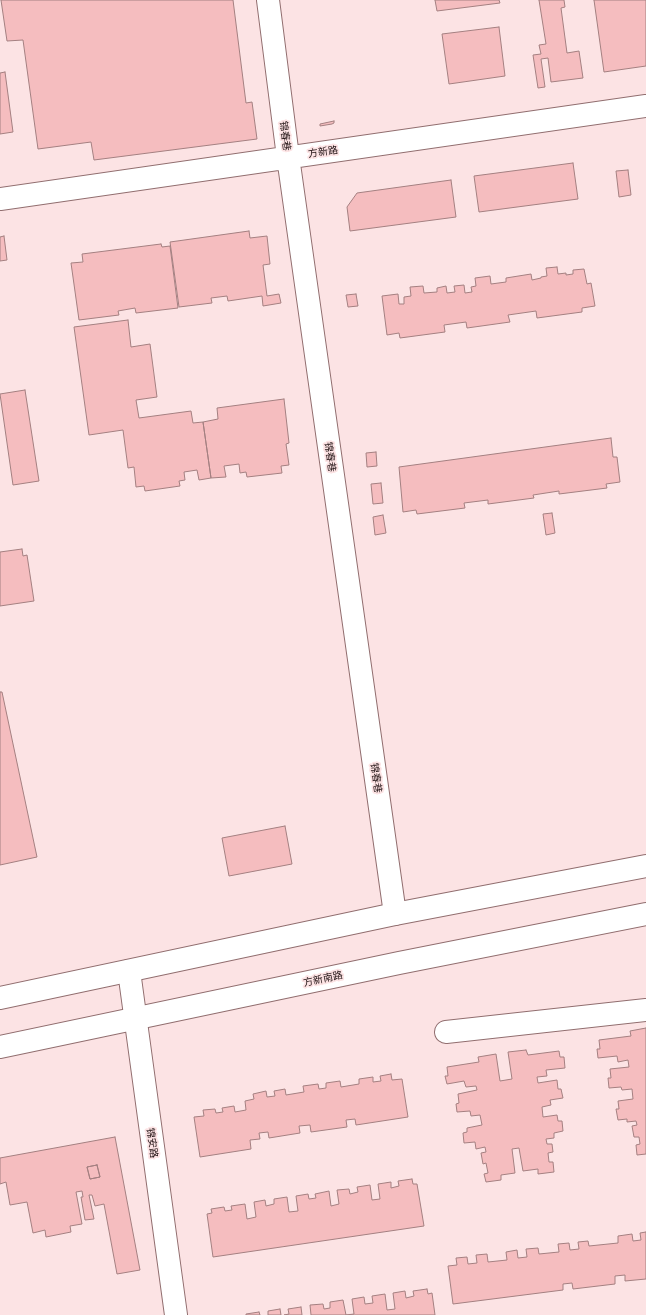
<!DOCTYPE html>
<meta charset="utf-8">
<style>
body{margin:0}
canvas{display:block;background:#fce3e4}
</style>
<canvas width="646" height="1315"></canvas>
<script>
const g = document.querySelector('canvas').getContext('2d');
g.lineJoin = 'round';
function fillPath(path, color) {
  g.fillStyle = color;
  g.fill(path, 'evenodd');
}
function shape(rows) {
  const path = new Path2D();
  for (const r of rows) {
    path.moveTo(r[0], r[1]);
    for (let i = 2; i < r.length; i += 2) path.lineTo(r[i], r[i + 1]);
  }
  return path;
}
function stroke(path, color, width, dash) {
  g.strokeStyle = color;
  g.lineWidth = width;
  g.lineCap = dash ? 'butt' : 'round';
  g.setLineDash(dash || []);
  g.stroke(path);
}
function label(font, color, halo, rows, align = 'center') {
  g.font = font + ' "Asap Condensed","Noto Sans SC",sans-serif';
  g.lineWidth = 3.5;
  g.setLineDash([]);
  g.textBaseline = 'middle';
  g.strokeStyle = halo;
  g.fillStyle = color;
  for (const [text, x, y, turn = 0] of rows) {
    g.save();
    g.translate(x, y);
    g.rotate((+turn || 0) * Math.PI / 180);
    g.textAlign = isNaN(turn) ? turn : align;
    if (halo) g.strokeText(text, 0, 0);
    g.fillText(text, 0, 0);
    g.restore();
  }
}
const building = shape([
 [1,0,233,0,246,103,252,102,257,139,94,160,91,142,38,149,23,40,7,41,1,0],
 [435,0,499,0,500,3,437,11,435,0],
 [539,0,564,0,565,7,561,8,567,53,579,51,583,78,551,82,548,58,541,59,545,87,538,88,533,55,541,54,539,45,546,44,539,0],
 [594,0,646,0,646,66,604,72,594,0],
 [499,27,505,76,449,84,442,34,499,27],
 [5,72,13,132,0,134,0,73,5,72],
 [334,121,334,123,332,124,320,126,320,124,334,121],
 [573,163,578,199,479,212,474,176,573,163],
 [628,170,631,195,619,197,616,171,628,170],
 [451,180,456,217,350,231,347,207,357,193,451,180],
 [249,231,250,238,267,236,270,264,263,265,267,296,279,294,281,303,263,306,262,296,228,301,227,296,211,298,212,303,179,307,170,242,249,231],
 [4,236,7,260,0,261,0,237,4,236],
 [161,244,162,247,170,246,178,308,136,313,135,308,118,311,119,315,79,320,71,263,83,262,82,254,161,244],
 [557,267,558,274,566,273,566,275,573,274,573,270,584,269,587,284,591,283,595,306,582,308,582,312,537,318,536,311,508,315,510,322,467,328,466,322,444,325,445,332,400,338,399,333,387,335,382,296,398,294,399,304,404,304,404,297,411,296,410,287,423,286,424,293,437,292,437,288,446,286,447,293,455,292,454,286,464,285,465,293,472,292,471,287,476,286,475,278,490,276,491,284,506,282,506,278,531,274,532,280,541,278,541,277,547,276,546,268,557,267],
 [356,294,358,306,348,307,346,295,356,294],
 [128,320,131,347,150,344,157,397,136,400,139,418,191,411,193,423,203,422,211,478,199,480,197,470,184,472,185,480,179,481,180,486,145,491,144,486,136,487,134,467,128,468,123,430,89,435,74,327,128,320],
 [25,390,39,481,13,485,0,394,25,390],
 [284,399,289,443,286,444,289,465,281,466,282,473,247,477,246,472,240,473,239,464,224,466,226,477,211,478,203,422,218,419,217,408,284,399],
 [611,438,613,457,617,457,620,482,606,484,607,488,559,494,559,491,533,495,534,498,488,504,488,500,464,503,465,508,417,514,416,510,403,512,399,467,611,438],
 [376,452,377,466,367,467,366,453,376,452],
 [381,483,383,503,373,504,371,484,381,483],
 [552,513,555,533,546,535,543,514,552,513],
 [383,515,386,533,375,535,373,517,383,515],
 [22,549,23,556,27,555,34,601,0,606,0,552,22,549],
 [0,692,2,692,37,857,0,865,0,692],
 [285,826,292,864,229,876,222,838,285,826],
 [646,1028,646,1154,637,1155,636,1145,640,1144,639,1137,634,1137,632,1126,637,1125,636,1121,627,1122,627,1119,618,1120,616,1109,619,1109,618,1101,633,1099,632,1089,622,1090,621,1087,609,1088,608,1078,611,1078,610,1069,629,1067,628,1060,618,1062,617,1056,598,1058,597,1049,600,1049,599,1040,631,1036,630,1031,646,1028],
 [526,1050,528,1055,559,1051,560,1057,564,1057,565,1068,546,1070,547,1076,537,1077,538,1083,557,1080,558,1089,561,1089,563,1098,550,1100,551,1105,542,1107,543,1117,557,1115,558,1121,562,1121,563,1131,554,1133,554,1138,546,1139,547,1144,552,1144,553,1152,548,1153,549,1162,553,1162,554,1172,538,1174,538,1169,523,1171,519,1148,512,1149,515,1173,501,1175,501,1180,486,1182,484,1174,488,1173,486,1163,483,1164,481,1153,486,1152,485,1147,476,1149,475,1142,464,1143,463,1133,467,1132,467,1128,482,1125,480,1115,471,1116,470,1111,457,1112,456,1104,459,1103,458,1094,477,1090,476,1086,466,1087,464,1081,447,1084,445,1076,448,1076,447,1067,479,1062,478,1057,496,1054,500,1081,512,1079,508,1052,526,1050],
 [391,1074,392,1080,402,1079,408,1117,356,1125,355,1119,346,1120,347,1127,311,1132,310,1125,299,1126,300,1133,269,1138,268,1132,259,1133,260,1139,250,1140,251,1149,200,1157,194,1117,204,1116,203,1110,215,1109,216,1113,223,1112,222,1108,234,1106,235,1112,246,1110,245,1101,254,1099,253,1094,266,1091,267,1097,275,1096,274,1091,285,1089,286,1095,304,1092,303,1086,318,1084,319,1089,326,1088,326,1083,340,1081,341,1087,359,1084,359,1079,373,1077,373,1082,381,1081,380,1076,391,1074],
 [115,1137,140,1270,117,1274,104,1204,95,1206,92,1195,89,1195,94,1219,85,1220,81,1197,83,1197,82,1191,76,1192,82,1224,70,1226,71,1232,46,1237,45,1230,33,1233,27,1202,10,1205,6,1182,0,1184,0,1158,115,1137],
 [97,1165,100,1177,90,1179,87,1167,97,1165],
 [97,1165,100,1177,90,1179,87,1167,97,1165],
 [412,1179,413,1184,417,1184,424,1226,213,1257,207,1214,212,1213,211,1209,224,1207,225,1211,232,1210,231,1206,245,1204,247,1219,256,1217,254,1202,265,1200,266,1206,274,1204,274,1199,287,1197,289,1212,298,1211,296,1196,308,1194,309,1199,316,1198,315,1194,329,1191,331,1206,339,1204,337,1190,349,1189,350,1194,358,1192,357,1187,370,1185,372,1200,380,1199,378,1184,391,1182,391,1188,399,1186,398,1181,412,1179],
 [646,1232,646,1279,625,1281,625,1275,615,1276,615,1284,573,1289,572,1283,563,1284,563,1290,453,1304,448,1266,457,1265,456,1258,467,1257,468,1264,477,1263,476,1255,487,1254,488,1262,507,1260,506,1252,517,1250,518,1258,527,1257,526,1249,538,1248,539,1254,559,1252,558,1244,569,1243,570,1250,579,1249,578,1242,588,1241,589,1246,618,1243,618,1236,632,1234,633,1241,641,1240,640,1233,646,1232],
 [427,1289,428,1294,432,1293,435,1315,311,1315,310,1305,323,1304,324,1309,330,1308,330,1302,343,1300,346,1315,354,1314,352,1299,364,1297,365,1304,373,1303,372,1296,385,1294,387,1310,395,1309,393,1293,405,1291,406,1298,414,1296,413,1291,427,1289],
 [301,1307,302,1315,284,1315,289,1314,288,1309,301,1307],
 [280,1309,281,1315,268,1315,268,1311,280,1309],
 [259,1312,260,1315,246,1315,246,1314,259,1312]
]);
fillPath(building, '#f5bdbf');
stroke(building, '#a48081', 1);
const minor = shape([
 [446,1032,646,1010]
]);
const tertiary = shape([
 [268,0,288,157,395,914],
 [0,199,646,106],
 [129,971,176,1315]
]);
const secondary = shape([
 [0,998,395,914,646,866],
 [0,1047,399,963,646,914]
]);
stroke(minor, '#916e6f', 24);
stroke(tertiary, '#916e6f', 24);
stroke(secondary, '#916e6f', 24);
stroke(minor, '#fff', 22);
stroke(tertiary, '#fff', 22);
stroke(secondary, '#fff', 22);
label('10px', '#1f1112', '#fce3e4', [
 ["锦春巷",285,136,83],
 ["方新路",323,152,-8],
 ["锦春巷",330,457,82],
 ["锦春巷",376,778,82],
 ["方新南路",323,979,-12],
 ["锦安路",152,1143,82]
]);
</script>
